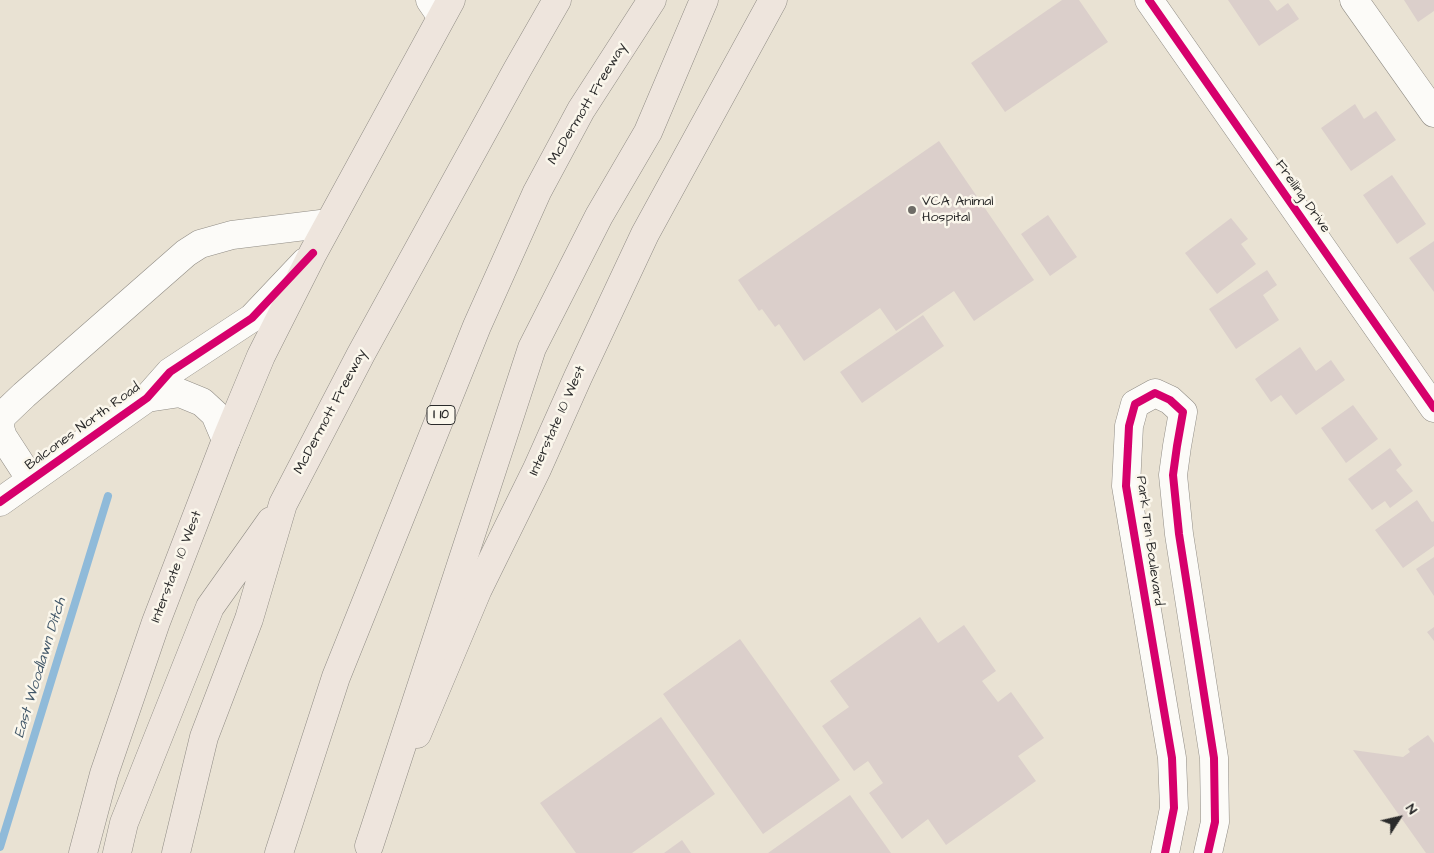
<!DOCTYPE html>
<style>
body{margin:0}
#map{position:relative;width:1434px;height:853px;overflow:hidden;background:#e9e2d3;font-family:"Architects Daughter",sans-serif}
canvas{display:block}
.north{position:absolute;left:1374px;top:793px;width:50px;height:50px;-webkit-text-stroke:4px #fbf7ec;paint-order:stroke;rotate:55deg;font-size:14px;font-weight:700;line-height:20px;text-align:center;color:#2b2b2b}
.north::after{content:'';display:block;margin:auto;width:18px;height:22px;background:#2b2b2b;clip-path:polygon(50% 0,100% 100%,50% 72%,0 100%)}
</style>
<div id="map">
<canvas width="1434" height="853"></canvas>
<div class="north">N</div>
</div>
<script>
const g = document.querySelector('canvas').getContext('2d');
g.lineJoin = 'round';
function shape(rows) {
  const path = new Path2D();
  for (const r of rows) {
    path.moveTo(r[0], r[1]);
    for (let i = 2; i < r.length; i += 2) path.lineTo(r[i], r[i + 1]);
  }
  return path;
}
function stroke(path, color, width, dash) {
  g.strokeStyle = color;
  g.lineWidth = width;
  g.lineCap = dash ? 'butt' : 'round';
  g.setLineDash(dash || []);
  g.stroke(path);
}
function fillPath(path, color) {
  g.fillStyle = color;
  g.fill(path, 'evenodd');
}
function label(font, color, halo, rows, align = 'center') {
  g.font = font + ' "Architects Daughter",sans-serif';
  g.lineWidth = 5;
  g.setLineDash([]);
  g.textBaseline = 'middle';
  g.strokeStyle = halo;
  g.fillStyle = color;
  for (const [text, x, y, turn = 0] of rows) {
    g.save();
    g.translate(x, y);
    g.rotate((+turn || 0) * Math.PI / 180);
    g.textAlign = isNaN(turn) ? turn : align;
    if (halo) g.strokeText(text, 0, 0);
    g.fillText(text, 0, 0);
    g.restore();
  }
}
stroke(shape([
 [0,847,108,496]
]), '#8fbad9', 8);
fillPath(shape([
 [1062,0,1079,0,1108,42,1005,112,971,63],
 [1228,0,1269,0,1277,11,1288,3,1299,19,1259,46],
 [1404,0,1434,0,1434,11,1418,22],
 [1355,104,1364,119,1376,111,1396,140,1351,171,1321,128],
 [939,141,1034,280,974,321,954,291,896,331,880,308,804,361,779,324,775,327,762,309,759,311,738,280],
 [1392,175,1426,224,1397,244,1363,195],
 [1048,215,1077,257,1050,276,1021,234],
 [1231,218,1248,239,1241,244,1256,264,1217,294,1185,253],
 [1434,241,1434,292,1409,258],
 [1267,270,1277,285,1263,295,1279,320,1236,349,1209,309],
 [923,315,944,346,862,403,840,372],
 [1300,347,1316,371,1331,360,1345,380,1296,415,1281,395,1271,402,1255,379],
 [1353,405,1378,439,1346,463,1321,428],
 [1390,448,1402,465,1396,470,1413,491,1390,508,1385,501,1372,510,1348,479],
 [1417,500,1432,522,1434,521,1434,546,1403,568,1375,530],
 [1434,557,1434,596,1416,569],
 [920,617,938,643,964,625,996,671,982,681,998,702,1011,692,1044,738,1018,756,1036,781,946,845,928,819,902,839,869,793,883,783,868,761,854,771,822,726,849,707,830,681],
 [1434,627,1434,641,1427,632],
 [740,639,840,780,763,834,663,694],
 [661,717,715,794,632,853,576,853,540,803],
 [1428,735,1434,743,1434,853,1426,853,1353,750,1403,757,1410,752,1408,749],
 [850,795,891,853,768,853],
 [682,840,691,853,664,853]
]), '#dbcfcb');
const minor = shape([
 [430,0,441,16],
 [1149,0,1434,408],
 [1354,0,1434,113],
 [147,398,180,393,202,402,215,414,226,440],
 [0,424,2,416,24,395,186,253,200,244,232,235,329,223],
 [0,428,3,437,31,480],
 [0,502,147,398,170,372,252,318,305,262],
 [1165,853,1174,808,1172,758,1126,486,1129,426,1135,404,1155,393,1170,400,1183,412,1177,446,1173,475,1179,534,1214,758,1215,822,1208,853]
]);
const major = shape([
 [417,734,478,589,537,469,578,377,645,234,773,0],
 [83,853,104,774,156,622,226,440,261,356,313,253,451,0]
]);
const highway = shape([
 [369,846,532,348,599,216,648,132,704,0],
 [117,853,124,823,210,607,271,521],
 [176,853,204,737,249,619,283,504,361,354,517,70,557,0],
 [279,853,336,677,477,326,537,192,581,110,652,0]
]);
stroke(minor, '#908c85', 29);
stroke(major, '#908c85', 29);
stroke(highway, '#908c85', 29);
stroke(minor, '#fcfbf8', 28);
stroke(major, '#eee5dd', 28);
stroke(highway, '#eee5dd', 28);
stroke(shape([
 [1149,0,1434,408],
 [0,502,147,398,170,372,252,318,313,253],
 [1165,853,1174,808,1172,758,1126,486,1129,426,1135,404,1155,393,1170,400,1183,412,1177,446,1173,475,1179,534,1214,758,1215,822,1208,853]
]), '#d6006c', 8);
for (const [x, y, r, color] of [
 [912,210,5,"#6e6b66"]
]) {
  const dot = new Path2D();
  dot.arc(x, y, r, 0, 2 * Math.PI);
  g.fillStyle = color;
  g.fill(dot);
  stroke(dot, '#fbf7ec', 2);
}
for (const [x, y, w] of [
 [441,415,28]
]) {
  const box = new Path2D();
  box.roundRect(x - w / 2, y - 9.5, w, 19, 4);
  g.fillStyle = '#fbf7ec';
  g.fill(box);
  stroke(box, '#2b2b2b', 1);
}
label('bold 12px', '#2b2b2b', null, [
 ["I 10",441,415]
]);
label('14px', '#2b2b2b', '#fbf7ec', [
 ["McDermott Freeway",588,104,-59],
 ["Freiling Drive",1302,197,55],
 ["McDermott Freeway",331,412,-62],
 ["Interstate 10 West",558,421,-66],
 ["Balcones North Road",83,427,-36],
 ["Park Ten Boulevard",1149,541,82],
 ["Interstate 10 West",177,567,-69]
]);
label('14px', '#2b2b2b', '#fbf7ec', [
 ["VCA Animal",922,202],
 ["Hospital",922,218]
], 'left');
label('italic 15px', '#415769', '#fbf7ec', [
 ["East Woodlawn Ditch",41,668,-73]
]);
</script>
